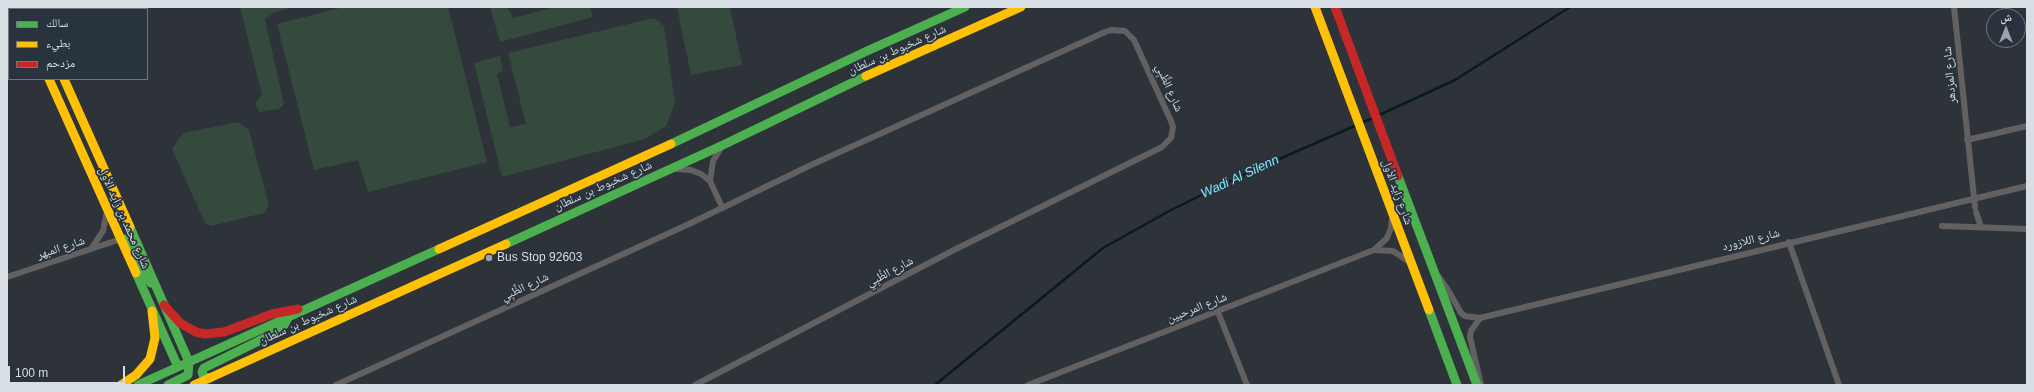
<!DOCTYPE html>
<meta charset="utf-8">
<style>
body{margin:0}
#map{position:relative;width:2034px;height:392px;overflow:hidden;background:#2e3339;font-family:Helvetica,"Noto Naskh Arabic",sans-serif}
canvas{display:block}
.frame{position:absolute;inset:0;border:8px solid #d7dee4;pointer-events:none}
.legend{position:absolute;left:8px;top:8px;width:140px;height:72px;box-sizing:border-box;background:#29333d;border:1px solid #6f7780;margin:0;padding:5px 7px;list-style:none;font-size:12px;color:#d7dee4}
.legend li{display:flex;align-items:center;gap:8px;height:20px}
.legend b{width:20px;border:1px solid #6f7780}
.north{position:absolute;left:1986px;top:8px;width:40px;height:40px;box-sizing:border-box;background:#29333d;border:1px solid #6f7780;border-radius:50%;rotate:0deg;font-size:11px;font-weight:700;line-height:16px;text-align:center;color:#d7dee4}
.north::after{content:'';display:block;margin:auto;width:14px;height:18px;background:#9ca2a8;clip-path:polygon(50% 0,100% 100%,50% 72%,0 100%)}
.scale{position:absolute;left:8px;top:366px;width:117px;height:18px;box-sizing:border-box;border:2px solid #d7dee4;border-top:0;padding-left:5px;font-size:12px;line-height:14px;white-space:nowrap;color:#d7dee4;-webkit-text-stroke:3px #29333d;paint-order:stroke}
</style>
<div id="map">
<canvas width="2034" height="392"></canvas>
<div class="frame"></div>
<ul class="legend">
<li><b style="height:5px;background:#4caf50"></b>سالك</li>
<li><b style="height:5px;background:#ffc107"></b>بطيء</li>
<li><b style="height:5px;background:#c62828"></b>مزدحم</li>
</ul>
<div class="north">ش</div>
<div class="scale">100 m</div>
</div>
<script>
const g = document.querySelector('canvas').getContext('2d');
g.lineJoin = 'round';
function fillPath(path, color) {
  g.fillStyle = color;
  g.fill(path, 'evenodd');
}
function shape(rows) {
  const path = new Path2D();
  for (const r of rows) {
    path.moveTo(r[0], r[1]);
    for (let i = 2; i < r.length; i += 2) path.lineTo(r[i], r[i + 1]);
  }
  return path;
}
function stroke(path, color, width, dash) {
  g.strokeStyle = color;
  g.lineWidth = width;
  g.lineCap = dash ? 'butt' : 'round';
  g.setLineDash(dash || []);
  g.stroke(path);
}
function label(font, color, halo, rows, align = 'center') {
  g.font = font + ' Helvetica,"Noto Naskh Arabic",sans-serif';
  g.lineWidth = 3.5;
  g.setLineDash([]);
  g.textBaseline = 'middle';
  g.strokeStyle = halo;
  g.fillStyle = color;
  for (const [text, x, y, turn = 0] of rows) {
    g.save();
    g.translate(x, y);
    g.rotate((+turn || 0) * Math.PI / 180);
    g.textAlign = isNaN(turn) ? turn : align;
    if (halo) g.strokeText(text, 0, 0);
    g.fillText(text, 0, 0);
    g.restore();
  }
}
fillPath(shape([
 [240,7,296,7,275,12,265,19,284,104,279,109,259,112,255,103,262,95],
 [344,7,448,7,487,162,368,192,358,160,314,170,277,24],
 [490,7,507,7,513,18,555,7,590,7,593,17,500,42],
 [677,7,730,7,742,65,691,75],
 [654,18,664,26,675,103,666,126,645,139,502,177,474,63,500,56,503,71,497,74,510,127,526,124,508,53],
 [238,122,249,130,269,206,264,213,211,226,205,223,172,149,183,133]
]), '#334a3c');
stroke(shape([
 [1377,116,1455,80,1570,7],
 [1361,123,1373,118],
 [935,385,1103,248,1171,210,1247,173,1357,125]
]), '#081b20', 2.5);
stroke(shape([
 [38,7,39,9],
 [1954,7,1975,207],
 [7,46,9,45],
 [1967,140,2027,126],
 [675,169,691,170,701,174,710,181,722,207],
 [710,181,713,161,721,148],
 [1976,212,1981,227],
 [1942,226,2027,229],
 [1789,242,1839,385],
 [91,249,103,231,107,211],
 [1375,250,1393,251,1408,261],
 [7,277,121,239],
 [1439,277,1448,290,1461,313,1465,316,1480,318,2027,186],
 [1218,312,1247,385],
 [1480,318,1471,331,1470,337,1481,385],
 [336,385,689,224,811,165,1105,32,1111,30,1125,31,1134,40,1171,121,1173,127,1171,138,1162,147,954,250,695,385],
 [1028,385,1374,250,1387,238,1391,228,1392,218]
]), '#626061', 6);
stroke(shape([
 [17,7,17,9],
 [671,144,867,51,965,7],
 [1398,176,1477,385],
 [130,227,189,362],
 [121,239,130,239,143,272,151,283],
 [506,244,723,145,866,76],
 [136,273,178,367],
 [1429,310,1457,385],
 [210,378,204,377,202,372,204,368,271,335,284,325,288,318],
 [138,385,439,249],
 [168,385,188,375,189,362]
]), '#4caf50', 9);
stroke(shape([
 [1315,7,1429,310],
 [866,76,1021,7],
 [49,79,136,273],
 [64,79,130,227],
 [439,249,671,144],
 [121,385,136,375,150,359,155,338,152,311],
 [194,385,506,244]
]), '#ffc107', 9);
stroke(shape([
 [32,7,33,9],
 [1335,7,1398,176],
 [164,305,180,323,196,332,205,334,224,332,272,314,298,309]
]), '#c62828', 9);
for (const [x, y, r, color] of [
 [489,258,4,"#9ca2a8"]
]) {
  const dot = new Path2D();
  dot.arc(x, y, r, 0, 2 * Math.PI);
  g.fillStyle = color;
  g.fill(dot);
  stroke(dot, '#29333d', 1.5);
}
label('12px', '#d7dee4', '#29333d', [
 ["شارع شخبوط بن سلطان",897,50,-24],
 ["شارع المزدهر",1950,75,-95],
 ["شارع الظَّبِي",1169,88,66],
 ["شارع شخبوط بن سلطان",603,186,-24],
 ["شارع زايد الأول",1397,192,70],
 ["شارع محمد بن زايد الأول",124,218,66],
 ["شارع اللازورد",1751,240,-14],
 ["شارع المبهر",61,248,-18],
 ["شارع الظَّبِي",890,272,-28],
 ["شارع الظَّبِي",525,287,-25],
 ["شارع المرحبين",1197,308,-21],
 ["شارع شخبوط بن سلطان",308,320,-24]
]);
label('12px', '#d7dee4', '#29333d', [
 ["Bus Stop 92603",497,258]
], 'left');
label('italic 13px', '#81eafc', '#29333d', [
 ["Wadi Al Silenn",1240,177,-25]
]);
</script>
